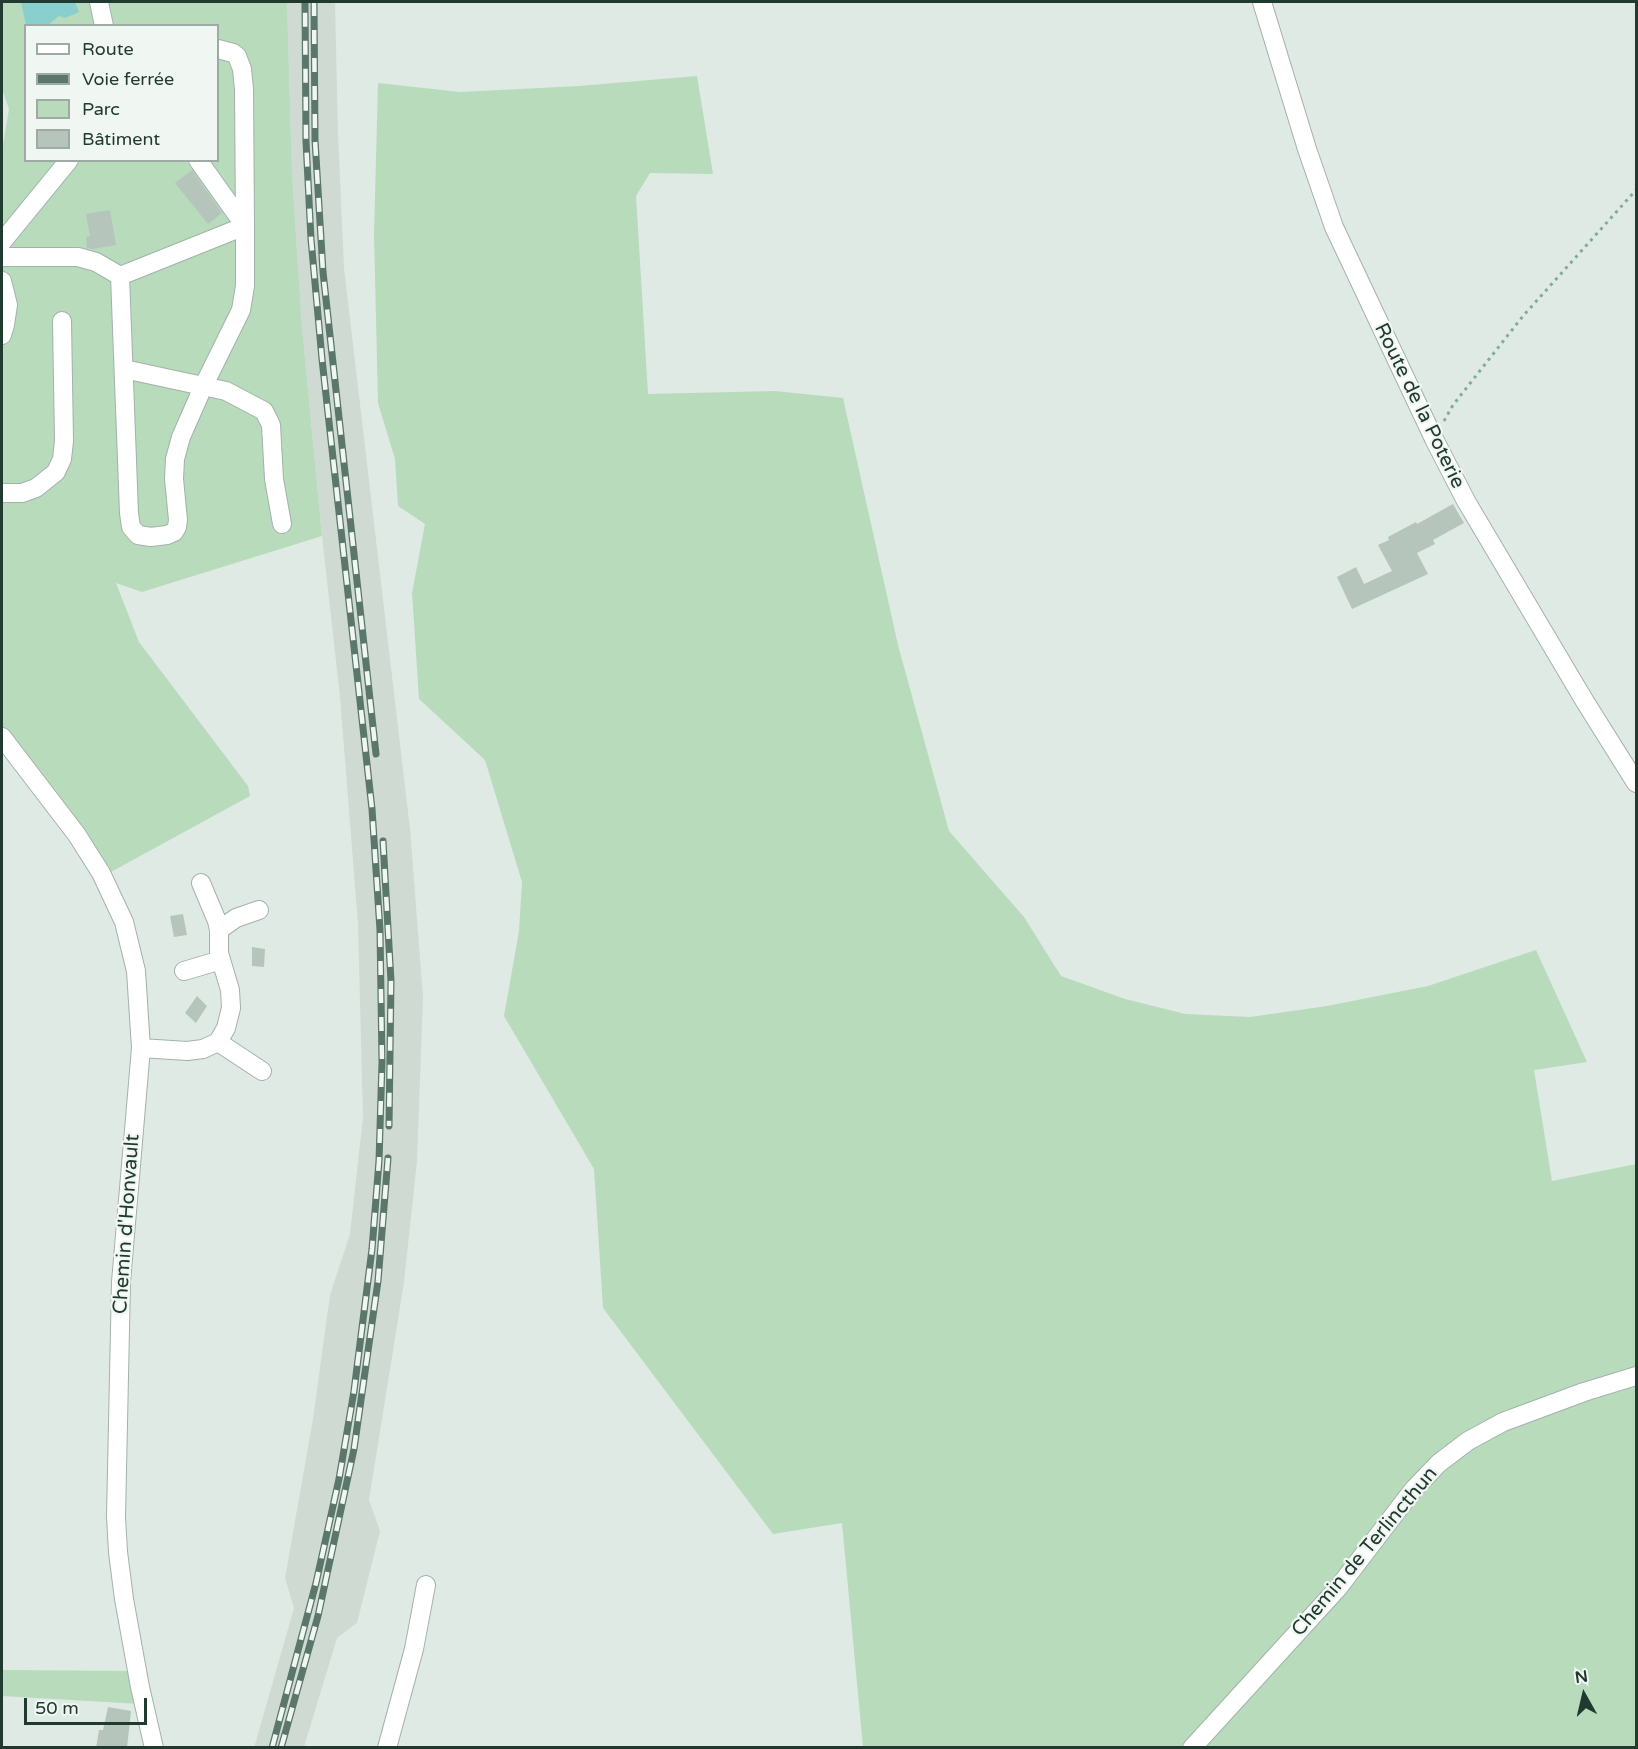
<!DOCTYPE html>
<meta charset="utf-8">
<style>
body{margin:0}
#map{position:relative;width:1638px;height:1749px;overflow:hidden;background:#dfeae4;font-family:"Varela Round",sans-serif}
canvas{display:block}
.frame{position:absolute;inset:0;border:3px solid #213a2f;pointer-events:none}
.legend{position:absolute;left:24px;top:24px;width:195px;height:138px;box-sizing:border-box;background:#f0f7f2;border:2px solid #9daba4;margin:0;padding:8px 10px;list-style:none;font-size:18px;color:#213a2f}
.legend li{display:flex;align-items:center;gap:12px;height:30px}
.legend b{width:30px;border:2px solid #9daba4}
.north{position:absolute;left:1554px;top:1665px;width:60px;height:60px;-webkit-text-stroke:4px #f0f7f2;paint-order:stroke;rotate:352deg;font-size:16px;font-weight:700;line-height:24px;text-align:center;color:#213a2f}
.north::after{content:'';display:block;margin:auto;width:21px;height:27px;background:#213a2f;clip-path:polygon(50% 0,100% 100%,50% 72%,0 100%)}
.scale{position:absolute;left:24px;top:1698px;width:123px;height:27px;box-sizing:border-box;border:3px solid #213a2f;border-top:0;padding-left:8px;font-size:18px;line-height:21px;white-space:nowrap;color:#213a2f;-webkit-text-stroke:4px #f0f7f2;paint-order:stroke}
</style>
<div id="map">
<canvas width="1638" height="1749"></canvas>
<div class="frame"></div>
<ul class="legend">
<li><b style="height:8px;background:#fff"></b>Route</li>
<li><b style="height:8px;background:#5b766a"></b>Voie ferrée</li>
<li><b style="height:16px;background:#b8dbbc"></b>Parc</li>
<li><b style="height:16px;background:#b5c5bc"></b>Bâtiment</li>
</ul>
<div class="north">N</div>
<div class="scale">50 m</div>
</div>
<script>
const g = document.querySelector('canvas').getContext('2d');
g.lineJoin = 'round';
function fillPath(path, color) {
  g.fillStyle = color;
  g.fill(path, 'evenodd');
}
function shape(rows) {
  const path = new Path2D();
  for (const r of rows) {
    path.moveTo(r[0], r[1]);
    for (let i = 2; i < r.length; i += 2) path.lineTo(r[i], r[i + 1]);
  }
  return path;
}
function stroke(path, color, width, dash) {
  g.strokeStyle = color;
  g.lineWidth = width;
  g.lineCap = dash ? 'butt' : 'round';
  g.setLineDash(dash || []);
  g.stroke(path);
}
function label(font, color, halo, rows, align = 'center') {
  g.font = font + ' "Varela Round",sans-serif';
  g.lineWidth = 4.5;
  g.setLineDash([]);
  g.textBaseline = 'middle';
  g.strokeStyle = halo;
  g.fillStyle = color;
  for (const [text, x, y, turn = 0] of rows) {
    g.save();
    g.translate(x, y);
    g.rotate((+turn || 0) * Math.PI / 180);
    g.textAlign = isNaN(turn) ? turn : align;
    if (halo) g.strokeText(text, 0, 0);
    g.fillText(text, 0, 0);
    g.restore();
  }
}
fillPath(shape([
 [287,2,335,2,338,134,344,268,410,829,423,997,417,1161,404,1282,369,1500,380,1531,357,1623,337,1638,304,1747,254,1748,294,1608,285,1578,313,1419,330,1295,350,1234,363,1117,358,924,340,697,322,536,302,327,292,174]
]), '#cedad2');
fillPath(shape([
 [2,2,287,2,292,174,302,327,322,536,142,592,116,583,139,642,248,786,250,796,111,872,34,764,3,728,2,729,2,151,9,109,2,89],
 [26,26,218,26,218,160,26,160],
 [697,76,713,174,650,173,636,196,648,394,775,391,843,398,898,645,949,831,1024,917,1061,976,1125,999,1185,1014,1250,1017,1327,1006,1428,986,1536,950,1587,1062,1534,1070,1552,1181,1636,1164,1636,1747,863,1747,842,1523,773,1534,603,1308,594,1169,504,1016,519,931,522,882,485,760,419,699,412,593,425,524,398,506,395,459,378,403,374,234,378,83,460,92,579,86],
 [2,1670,132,1671,140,1704,2,1696]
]), '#b8dbbc');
fillPath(shape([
 [21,2,75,2,79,12,65,18,59,16,48,25,26,25]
]), '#88cfce');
fillPath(shape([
 [192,170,222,213,208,224,175,183],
 [110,210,116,245,92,249,87,248,86,237,90,236,86,214],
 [1453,504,1464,523,1433,540,1435,544,1417,553,1428,574,1352,609,1337,577,1356,567,1364,584,1392,571,1378,545,1389,540,1388,537,1416,522,1417,524],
 [183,914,187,935,174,937,170,916],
 [252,947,265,949,264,967,252,966],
 [197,996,207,1006,196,1023,185,1013],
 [108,1707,131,1711,127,1748,96,1748,99,1730,103,1730]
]), '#b5c5bc');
const minor = shape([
 [99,2,104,26],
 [1262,2,1307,149,1334,227,1434,439,1466,501,1584,700,1636,783],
 [218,49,233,53,237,56,242,69,244,89,245,226],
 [198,160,245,226],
 [245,226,245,286,241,310,203,387,181,437,175,459,174,479,178,520,177,527,174,532,167,535,151,537,138,535,131,527,129,513,120,276,245,226],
 [2,242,69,160],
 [2,257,78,257,96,262,120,276],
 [2,281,8,305,5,325,2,335],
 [124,369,226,391,264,411,271,425,274,479,282,524],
 [2,493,22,493,36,488,56,472,62,459,64,441,62,321],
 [2,737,77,835,101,873,124,922,136,971,141,1048,121,1282,116,1517,118,1552,124,1599,140,1687,154,1748],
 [219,930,236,918,259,910],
 [184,971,221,960],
 [218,1042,262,1071],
 [141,1048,187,1051,203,1049,218,1042,226,1028,231,1008,230,990,219,953,219,930,217,921,201,883],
 [387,1748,414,1649,426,1585],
 [1192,1748,1338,1588,1413,1490,1439,1463,1468,1441,1503,1422,1584,1392,1636,1376]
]);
stroke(minor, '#a2b2aa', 20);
stroke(shape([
 [1444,421,1453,405,1523,316,1636,190]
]), '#80ad98', 3, [3, 4.5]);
stroke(minor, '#fff', 18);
const rail = shape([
 [314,2,315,140,323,272,376,754],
 [383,841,391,981,389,1126],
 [272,1748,316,1583,339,1479,354,1391,372,1249,379,1161,382,1062,380,930,372,809,322,359,311,239,306,141,305,2],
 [281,1748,318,1616,354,1449,378,1281,388,1158]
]);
stroke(rail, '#5b766a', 7);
stroke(rail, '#f0f7f2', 4.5, [14]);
label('20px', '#213a2f', '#f0f7f2', [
 ["Route de la Poterie",1419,406,64],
 ["Chemin d'Honvault",127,1224,-86],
 ["Chemin de Terlincthun",1365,1552,-50]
]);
</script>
